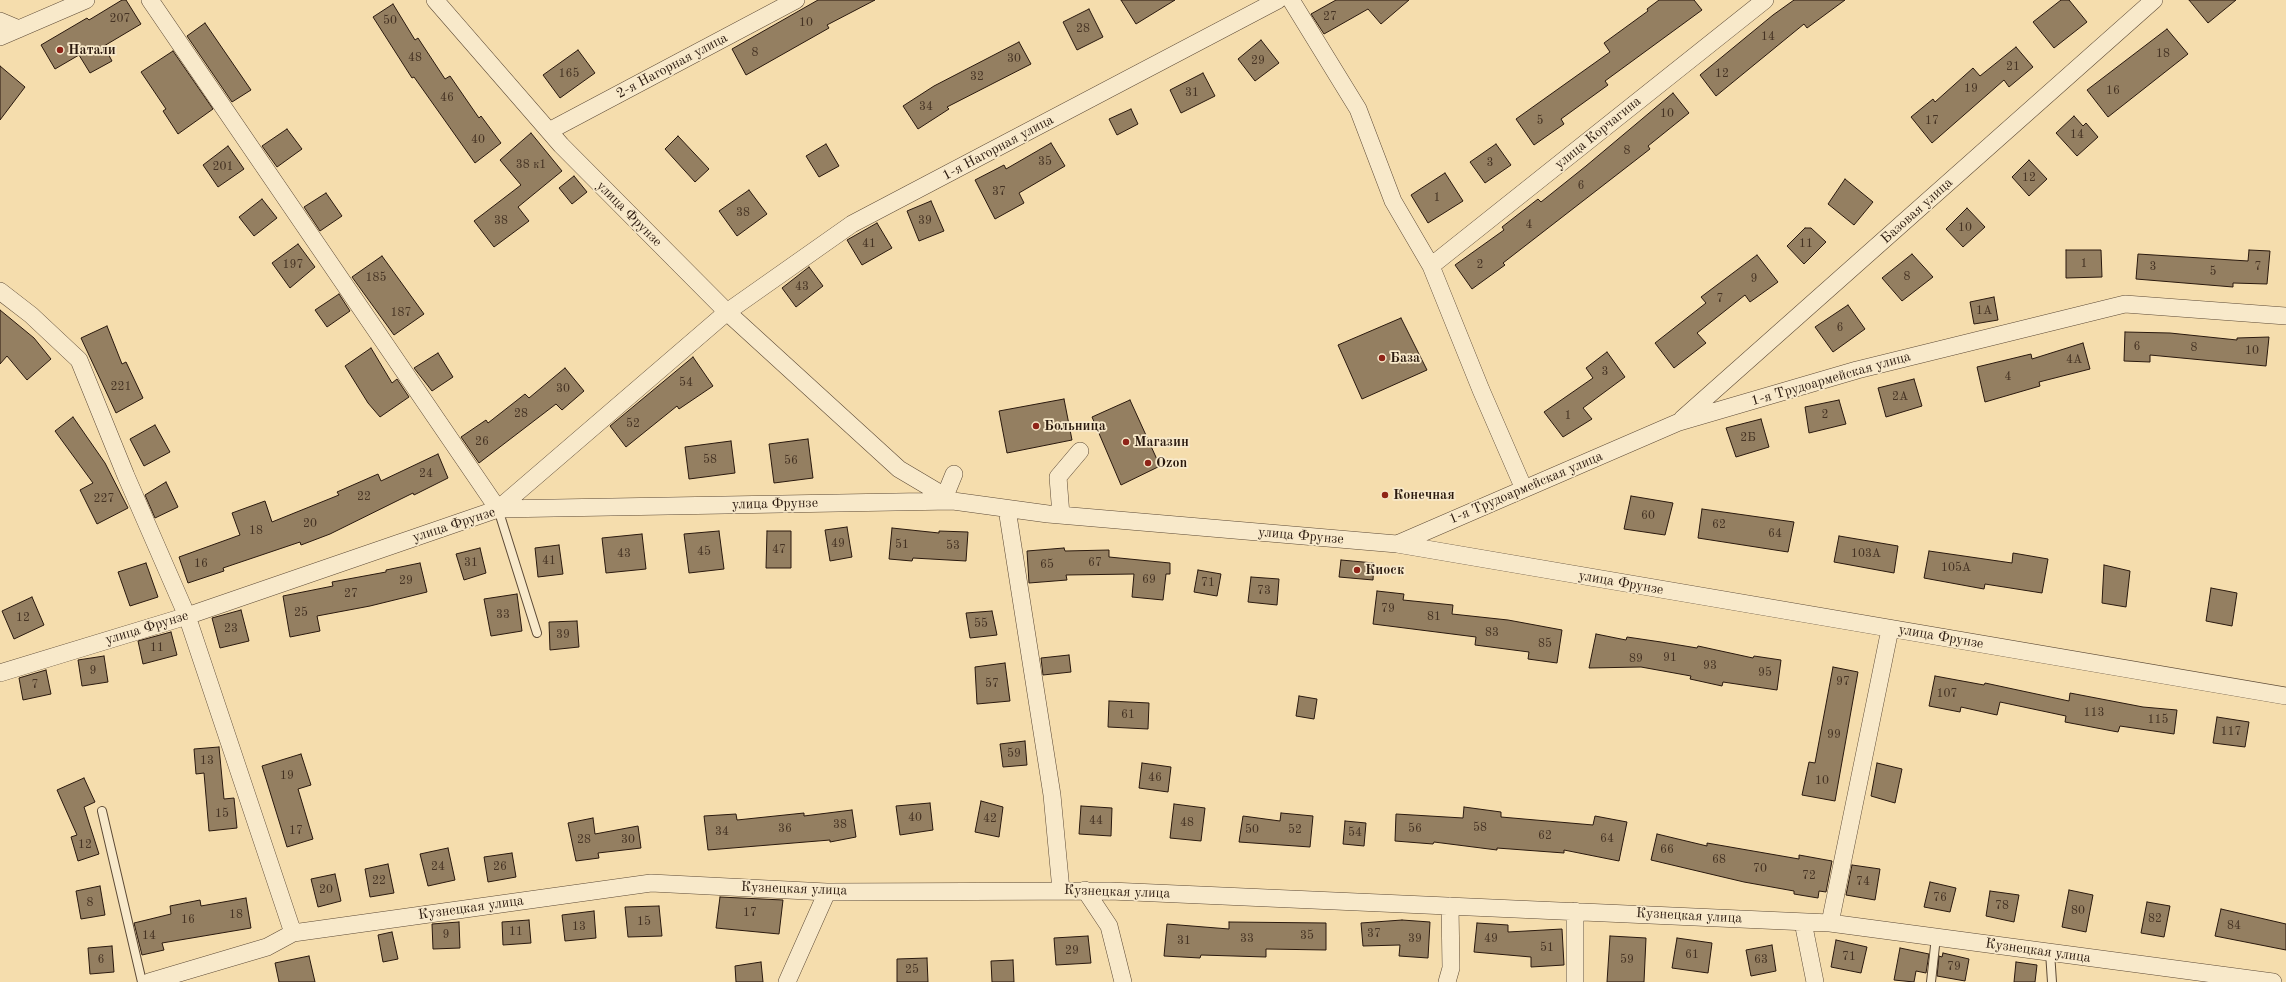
<!DOCTYPE html>
<meta charset="utf-8">
<style>
body{margin:0}
canvas{display:block;background:#f5ddad}
</style>
<canvas width="2286" height="982"></canvas>
<script>
const g = document.querySelector('canvas').getContext('2d');
g.lineJoin = 'round';
function fillPath(path, color) {
  g.fillStyle = color;
  g.fill(path, 'evenodd');
}
function shape(rows) {
  const path = new Path2D();
  for (const r of rows) {
    path.moveTo(r[0], r[1]);
    for (let i = 2; i < r.length; i += 2) path.lineTo(r[i], r[i + 1]);
  }
  return path;
}
function stroke(path, color, width, dash) {
  g.strokeStyle = color;
  g.lineWidth = width;
  g.lineCap = dash ? 'butt' : 'round';
  g.setLineDash(dash || []);
  g.stroke(path);
}
function label(font, color, halo, rows, align = 'center') {
  g.font = font + ' "Old Standard TT",serif';
  g.lineWidth = 3.5;
  g.setLineDash([]);
  g.textBaseline = 'middle';
  g.strokeStyle = halo;
  g.fillStyle = color;
  for (const [text, x, y, turn = 0] of rows) {
    g.save();
    g.translate(x, y);
    g.rotate((+turn || 0) * Math.PI / 180);
    g.textAlign = isNaN(turn) ? turn : align;
    if (halo) g.strokeText(text, 0, 0);
    g.fillText(text, 0, 0);
    g.restore();
  }
}
const building = shape([
 [122,0,126,0,141,24,104,46,112,61,90,73,79,55,55,69,41,45,87,18,89,20,122,0],
 [818,0,875,0,827,25,829,28,746,75,732,49,818,0],
 [1121,0,1175,0,1136,24,1121,0],
 [1336,0,1409,0,1381,24,1368,9,1324,34,1311,14,1336,0],
 [1659,0,1694,0,1702,10,1605,81,1608,85,1561,119,1564,124,1534,145,1516,119,1610,52,1604,43,1648,11,1647,9,1659,0],
 [1794,0,1845,0,1807,28,1804,24,1716,96,1700,75,1773,15,1794,0],
 [2061,0,2069,0,2087,22,2054,48,2033,22,2061,0],
 [2189,0,2236,0,2208,23,2189,0],
 [393,4,415,40,418,38,445,79,450,76,479,118,481,116,501,143,475,163,414,77,412,78,373,17,393,4],
 [1089,9,1103,37,1077,50,1063,22,1089,9],
 [205,23,251,90,232,102,187,36,205,23],
 [2167,29,2188,54,2108,117,2087,90,2167,29],
 [1261,40,1279,63,1255,81,1238,59,1261,40],
 [1019,42,1031,64,947,107,949,109,918,129,903,106,934,86,1019,42],
 [2016,47,2033,67,2009,87,2004,80,1932,143,1911,117,1933,99,1935,102,1973,68,1980,76,2016,47],
 [578,50,595,73,560,98,543,75,578,50],
 [173,51,213,109,178,134,163,111,166,109,141,72,173,51],
 [0,66,25,87,0,120,0,66],
 [1203,73,1215,96,1181,113,1170,90,1203,73],
 [1673,93,1689,113,1648,146,1650,149,1503,263,1505,265,1472,289,1455,265,1504,230,1502,227,1538,199,1541,202,1586,166,1673,93],
 [1131,109,1138,124,1117,135,1109,119,1131,109],
 [2074,116,2083,126,2086,123,2098,137,2077,156,2056,133,2074,116],
 [287,129,302,149,277,167,262,146,287,129],
 [531,133,562,171,518,207,529,221,494,247,474,221,521,185,500,160,531,133],
 [678,136,709,169,695,182,665,149,678,136],
 [1051,143,1065,166,1019,193,1024,203,995,219,975,180,1004,165,1006,169,1051,143],
 [826,144,839,166,819,177,806,156,826,144],
 [1496,144,1511,165,1485,183,1470,162,1496,144],
 [228,146,244,169,218,187,203,165,228,146],
 [2029,160,2047,179,2029,196,2012,177,2029,160],
 [1445,173,1463,201,1428,223,1411,195,1445,173],
 [574,176,587,192,572,204,559,188,574,176],
 [1845,179,1873,202,1854,225,1828,204,1845,179],
 [749,190,767,214,737,236,719,211,749,190],
 [326,193,342,216,320,231,304,207,326,193],
 [262,199,277,218,254,236,239,217,262,199],
 [931,201,944,231,919,241,907,211,931,201],
 [1967,208,1985,227,1963,247,1946,229,1967,208],
 [877,223,892,248,862,265,847,240,877,223],
 [1805,228,1811,228,1826,242,1804,264,1787,246,1805,228],
 [298,244,315,267,290,288,272,263,298,244],
 [2066,250,2101,250,2102,277,2066,278,2066,250],
 [2249,250,2270,251,2267,284,2233,283,2233,287,2136,279,2138,254,2248,261,2249,250],
 [1912,254,1933,277,1902,301,1882,278,1912,254],
 [1757,255,1778,282,1750,302,1745,295,1697,333,1706,343,1674,368,1655,343,1706,303,1701,297,1757,255],
 [382,256,424,314,394,335,352,277,382,256],
 [809,267,823,286,796,307,782,288,809,267],
 [339,294,350,311,327,327,315,310,339,294],
 [1994,297,1998,320,1974,324,1970,302,1994,297],
 [1848,305,1865,329,1833,352,1815,327,1848,305],
 [0,310,34,338,51,359,27,380,7,356,0,364,0,310],
 [1401,318,1427,370,1362,399,1338,345,1401,318],
 [107,326,122,364,126,362,143,398,116,413,81,338,107,326],
 [2125,332,2170,333,2237,340,2237,338,2269,337,2266,366,2150,355,2150,362,2124,361,2125,332],
 [2083,343,2090,369,2039,382,2040,386,1985,402,1977,367,2031,354,2032,359,2083,343],
 [371,348,392,383,397,379,409,397,380,417,368,403,345,366,371,348],
 [1607,352,1625,377,1583,408,1592,419,1563,437,1544,412,1593,378,1586,368,1607,352],
 [438,353,453,377,432,391,414,368,438,353],
 [693,357,713,386,679,409,677,406,626,447,610,426,693,357],
 [565,368,584,391,562,410,556,404,479,463,461,437,486,420,488,423,525,394,529,398,565,368],
 [1914,379,1922,406,1886,417,1878,388,1914,379],
 [1064,399,1072,440,1007,453,999,411,1064,399],
 [1130,400,1160,466,1121,485,1092,417,1130,400],
 [1839,400,1846,424,1809,433,1805,407,1839,400],
 [73,417,105,463,128,508,97,524,80,490,93,483,55,431,73,417],
 [1761,419,1769,447,1736,457,1726,428,1761,419],
 [155,425,170,452,144,466,130,439,155,425],
 [808,439,813,478,774,483,769,444,808,439],
 [731,441,735,473,689,479,685,447,731,441],
 [438,454,448,478,414,495,413,493,330,534,301,545,300,542,223,568,224,571,188,583,179,557,240,535,232,513,265,501,272,522,339,495,337,492,378,474,381,481,438,454],
 [166,482,178,507,155,518,145,495,166,482],
 [1631,496,1673,503,1665,535,1624,529,1631,496],
 [1702,509,1794,522,1788,552,1698,538,1702,509],
 [847,527,852,557,830,561,825,530,847,527],
 [892,528,939,533,939,531,968,532,966,561,913,558,912,561,889,559,892,528],
 [719,531,724,569,689,573,684,534,719,531],
 [767,531,791,531,791,568,766,568,767,531],
 [642,534,646,569,606,573,602,538,642,534],
 [1839,536,1898,546,1894,573,1834,562,1839,536],
 [559,545,563,574,538,577,535,548,559,545],
 [480,548,486,573,464,580,456,554,480,548],
 [1064,548,1065,551,1109,550,1109,557,1170,563,1170,574,1166,574,1163,600,1132,597,1134,574,1066,575,1067,580,1029,583,1027,551,1064,548],
 [1929,551,2012,563,2013,553,2048,559,2042,593,1985,584,1984,589,1924,578,1929,551],
 [1341,560,1374,563,1373,580,1339,577,1341,560],
 [146,563,158,597,130,606,118,572,146,563],
 [420,563,427,592,370,606,317,616,320,631,290,637,283,596,333,586,332,582,386,572,386,570,420,563],
 [2104,565,2130,571,2126,607,2102,603,2104,565],
 [1198,570,1221,574,1217,596,1194,592,1198,570],
 [1251,577,1279,579,1277,605,1248,602,1251,577],
 [2211,588,2237,593,2232,626,2206,621,2211,588],
 [1377,591,1404,594,1403,600,1453,605,1452,614,1508,620,1562,630,1557,663,1528,659,1529,652,1475,645,1476,637,1373,624,1377,591],
 [517,594,522,631,491,636,484,599,517,594],
 [32,597,44,625,14,639,2,611,32,597],
 [241,610,249,641,220,648,212,618,241,610],
 [992,611,997,635,970,638,966,613,992,611],
 [577,621,579,647,550,650,549,622,577,621],
 [171,632,177,655,143,664,138,641,171,632],
 [1596,634,1626,640,1627,637,1661,642,1697,648,1698,646,1753,658,1754,656,1781,660,1777,690,1723,682,1722,686,1690,679,1691,676,1641,667,1589,668,1596,634],
 [1069,655,1071,672,1043,675,1041,658,1069,655],
 [104,656,108,682,82,686,78,660,104,656],
 [1005,663,1010,701,977,704,975,667,1005,663],
 [1833,667,1858,672,1835,801,1802,795,1809,762,1815,763,1833,667],
 [46,670,51,694,23,700,19,678,46,670],
 [1935,676,1984,685,1985,683,2069,701,2070,693,2143,707,2177,710,2174,734,2120,726,2118,732,2065,722,2066,716,2000,702,1997,715,1961,707,1960,712,1929,706,1935,676],
 [1299,696,1317,699,1314,719,1296,716,1299,696],
 [1109,701,1149,703,1148,729,1108,727,1109,701],
 [2217,717,2249,722,2245,747,2213,743,2217,717],
 [1025,741,1027,765,1003,767,1000,744,1025,741],
 [219,747,224,799,234,798,237,828,209,831,204,773,196,774,194,749,219,747],
 [301,754,311,785,298,789,313,839,287,847,262,766,301,754],
 [1142,763,1171,767,1168,792,1139,788,1142,763],
 [1877,763,1902,769,1895,803,1871,796,1877,763],
 [84,778,95,802,84,807,99,854,78,861,71,837,77,835,57,790,84,778],
 [981,801,1003,807,999,837,975,832,981,801],
 [930,803,933,830,900,835,896,806,930,803],
 [1174,804,1205,808,1201,841,1170,838,1174,804],
 [1081,806,1112,808,1111,836,1079,834,1081,806],
 [1464,807,1501,812,1501,817,1593,825,1595,816,1627,822,1619,861,1564,850,1564,853,1497,848,1497,850,1434,842,1433,844,1395,841,1396,814,1463,818,1464,807],
 [852,810,856,837,830,842,830,840,708,850,704,816,736,814,737,820,804,813,804,816,852,810],
 [1281,813,1313,816,1310,847,1239,842,1243,816,1280,821,1281,813],
 [593,818,595,834,638,826,641,848,598,853,599,858,576,861,568,823,593,818],
 [1345,821,1366,823,1364,846,1343,844,1345,821],
 [1657,834,1707,846,1707,843,1799,859,1799,855,1832,861,1826,892,1819,891,1818,898,1794,894,1794,891,1744,882,1651,860,1657,834],
 [448,848,455,880,428,886,420,854,448,848],
 [512,853,516,877,488,882,484,857,512,853],
 [388,864,394,893,370,897,365,869,388,864],
 [1852,865,1880,869,1875,900,1846,895,1852,865],
 [335,874,341,901,318,907,311,879,335,874],
 [1930,882,1956,888,1950,912,1924,907,1930,882],
 [100,886,105,915,81,919,76,891,100,886],
 [2069,890,2093,895,2086,932,2062,927,2069,890],
 [1990,891,2019,895,2014,922,1986,916,1990,891],
 [720,897,783,900,779,934,716,928,720,897],
 [246,898,251,928,162,943,164,950,142,955,134,923,171,914,170,906,200,900,201,906,246,898],
 [2147,902,2170,906,2164,937,2141,933,2147,902],
 [659,906,662,936,628,937,625,907,659,906],
 [2221,909,2286,924,2286,950,2215,936,2221,909],
 [594,911,596,938,565,941,562,915,594,911],
 [529,920,531,943,503,945,502,922,529,920],
 [1402,920,1430,922,1428,958,1399,956,1400,945,1363,946,1361,923,1402,920],
 [459,922,460,948,433,949,432,924,459,922],
 [1229,922,1326,923,1326,950,1266,949,1266,957,1201,955,1200,958,1164,956,1167,924,1229,929,1229,922],
 [1477,923,1508,925,1508,932,1562,929,1564,965,1531,967,1531,957,1474,952,1477,923],
 [392,932,398,959,383,962,378,935,392,932],
 [1088,936,1091,963,1056,965,1054,938,1088,936],
 [1610,936,1646,938,1644,982,1607,982,1610,936],
 [1677,938,1712,943,1708,973,1672,968,1677,938],
 [1836,940,1867,947,1861,973,1831,967,1836,940],
 [1772,945,1776,971,1751,976,1746,950,1772,945],
 [112,946,114,972,90,974,88,948,112,946],
 [1900,948,1929,954,1926,973,1916,971,1914,982,1894,980,1900,948],
 [1943,953,1969,959,1965,981,1937,976,1939,956,1942,957,1943,953],
 [309,956,315,982,279,982,275,963,309,956],
 [927,958,928,982,897,982,897,959,927,958],
 [1013,960,1014,982,992,982,991,961,1013,960],
 [761,962,763,982,736,982,735,966,761,962],
 [2016,962,2037,965,2035,982,2014,982,2016,962]
]);
fillPath(building, '#947f61');
stroke(building, '#2a190e', 1);
const service = shape([
 [498,509,537,633],
 [102,811,142,982],
 [2050,952,2052,982],
 [1931,982,1936,937]
]);
const minor = shape([
 [150,0,498,509,727,312,852,224,1278,0],
 [435,0,561,145,727,312,899,469,953,501,1048,514,1397,544,2286,696],
 [1291,0,1358,109,1393,201,1431,266,1481,390,1524,489],
 [0,21,19,29],
 [0,37,86,0],
 [549,131,796,0],
 [1431,266,1765,0],
 [0,291,31,315,79,360,126,476,187,616,293,933],
 [1682,419,2154,0],
 [945,496,954,474],
 [1007,509,1052,795,1061,890],
 [1061,515,1058,477,1080,451],
 [1397,544,1679,422,1857,370,2125,304,2286,316],
 [0,673,187,616,498,509,952,501],
 [1085,890,1109,926,1123,982],
 [1575,911,1575,982],
 [1803,922,1815,982],
 [1830,923,1890,629],
 [149,982,267,947,293,933,651,883,827,892,1110,891,1830,923,2273,982],
 [787,982,827,892],
 [1447,982,1451,968,1450,906]
]);
stroke(service, '#5d4a36', 10);
stroke(minor, '#5d4a36', 18);
stroke(service, '#f8e9ca', 8);
stroke(minor, '#f8e9ca', 17);
for (const [x, y, r, color] of [
 [60,50,4,"#8f2418"],
 [1382,358,4,"#8f2418"],
 [1036,426,4,"#8f2418"],
 [1126,442,4,"#8f2418"],
 [1148,463,4,"#8f2418"],
 [1385,495,4,"#8f2418"],
 [1357,570,4,"#8f2418"]
]) {
  const dot = new Path2D();
  dot.arc(x, y, r, 0, 2 * Math.PI);
  g.fillStyle = color;
  g.fill(dot);
  stroke(dot, '#f8e9ca', 1.5);
}
label('12px', '#443223', null, [
 ["27",1330,17],
 ["207",120,19],
 ["50",390,21],
 ["10",806,23],
 ["28",1083,29],
 ["14",1768,37],
 ["8",755,53],
 ["18",2163,54],
 ["48",415,58],
 ["30",1014,59],
 ["29",1258,61],
 ["21",2013,67],
 ["165",569,74],
 ["12",1722,74],
 ["32",977,77],
 ["19",1971,89],
 ["16",2113,91],
 ["31",1192,93],
 ["46",447,98],
 ["34",926,107],
 ["10",1667,114],
 ["5",1540,121],
 ["17",1932,121],
 ["14",2077,135],
 ["40",478,140],
 ["8",1627,151],
 ["35",1045,162],
 ["3",1490,163],
 ["38 к1",531,165],
 ["201",223,167],
 ["12",2029,178],
 ["6",1581,186],
 ["37",999,192],
 ["1",1437,198],
 ["38",743,213],
 ["38",501,221],
 ["39",925,221],
 ["4",1529,225],
 ["10",1965,228],
 ["41",869,244],
 ["11",1806,244],
 ["1",2084,264],
 ["197",293,265],
 ["2",1480,265],
 ["3",2153,267],
 ["7",2258,267],
 ["5",2213,272],
 ["8",1907,277],
 ["185",376,278],
 ["9",1754,279],
 ["43",802,287],
 ["7",1720,299],
 ["1А",1984,311],
 ["187",401,313],
 ["6",1840,328],
 ["6",2137,347],
 ["8",2194,348],
 ["10",2252,351],
 ["4А",2074,360],
 ["3",1605,372],
 ["4",2008,377],
 ["54",686,383],
 ["221",121,387],
 ["30",563,389],
 ["2А",1900,397],
 ["28",521,414],
 ["2",1825,415],
 ["1",1568,416],
 ["52",633,424],
 ["2Б",1748,438],
 ["26",482,442],
 ["58",710,460],
 ["56",791,461],
 ["24",426,474],
 ["22",364,497],
 ["227",104,499],
 ["60",1648,516],
 ["20",310,524],
 ["62",1719,525],
 ["18",256,531],
 ["64",1775,534],
 ["49",838,544],
 ["51",902,545],
 ["53",953,546],
 ["47",779,550],
 ["45",704,552],
 ["43",624,554],
 ["103А",1866,554],
 ["41",549,561],
 ["31",471,563],
 ["67",1095,563],
 ["16",201,564],
 ["65",1047,565],
 ["105А",1956,568],
 ["69",1149,580],
 ["29",406,581],
 ["71",1208,583],
 ["73",1264,591],
 ["27",351,594],
 ["79",1388,609],
 ["25",301,613],
 ["33",503,615],
 ["81",1434,617],
 ["12",23,618],
 ["55",981,624],
 ["23",231,629],
 ["83",1492,633],
 ["39",563,635],
 ["85",1545,644],
 ["11",157,648],
 ["91",1670,658],
 ["89",1636,659],
 ["93",1710,666],
 ["9",93,671],
 ["95",1765,673],
 ["97",1843,682],
 ["57",992,684],
 ["7",35,685],
 ["107",1947,694],
 ["113",2094,713],
 ["61",1128,715],
 ["115",2158,720],
 ["117",2231,732],
 ["99",1834,735],
 ["59",1014,754],
 ["13",207,761],
 ["19",287,776],
 ["46",1155,778],
 ["10",1822,781],
 ["15",222,814],
 ["40",915,818],
 ["42",990,819],
 ["44",1096,821],
 ["48",1187,823],
 ["38",840,825],
 ["58",1480,828],
 ["36",785,829],
 ["56",1415,829],
 ["50",1252,830],
 ["52",1295,830],
 ["17",296,831],
 ["34",722,832],
 ["54",1355,833],
 ["62",1545,836],
 ["64",1607,839],
 ["28",584,840],
 ["30",628,840],
 ["12",85,845],
 ["66",1667,850],
 ["68",1719,860],
 ["24",438,867],
 ["26",500,867],
 ["70",1760,869],
 ["72",1809,876],
 ["22",379,881],
 ["74",1863,882],
 ["20",326,890],
 ["76",1940,898],
 ["8",90,903],
 ["78",2002,906],
 ["80",2078,911],
 ["17",750,913],
 ["18",236,915],
 ["82",2155,919],
 ["16",188,920],
 ["15",644,922],
 ["84",2234,926],
 ["13",579,927],
 ["11",516,932],
 ["37",1374,934],
 ["9",446,935],
 ["14",149,936],
 ["35",1307,936],
 ["33",1247,939],
 ["39",1415,939],
 ["49",1491,939],
 ["31",1184,941],
 ["51",1547,948],
 ["29",1072,951],
 ["61",1692,955],
 ["71",1849,957],
 ["6",101,960],
 ["59",1627,960],
 ["63",1761,960],
 ["79",1954,967],
 ["25",912,970]
]);
label('bold 14px', '#2a190e', '#f8e9ca', [
 ["Натали",68,50],
 ["База",1390,358],
 ["Больница",1044,426],
 ["Магазин",1134,442],
 ["Ozon",1156,463],
 ["Конечная",1393,495],
 ["Киоск",1365,570]
], 'left');
label('14px', '#2a190e', '#f8e9ca', [
 ["2-я Нагорная улица",672,66,-28],
 ["улица Корчагина",1598,133,-39],
 ["1-я Нагорная улица",998,148,-28],
 ["Базовая улица",1917,211,-42],
 ["улица Фрунзе",629,214,45],
 ["1-я Трудоармейская улица",1831,379,-16],
 ["1-я Трудоармейская улица",1526,488,-23],
 ["улица Фрунзе",775,504,-1],
 ["улица Фрунзе",454,525,-18],
 ["улица Фрунзе",1301,536,5],
 ["улица Фрунзе",1621,583,10],
 ["улица Фрунзе",147,628,-17],
 ["улица Фрунзе",1941,637,10],
 ["Кузнецкая улица",794,889,2],
 ["Кузнецкая улица",1117,892,2],
 ["Кузнецкая улица",471,908,-8],
 ["Кузнецкая улица",1689,916,3],
 ["Кузнецкая улица",2038,951,8]
]);
</script>
